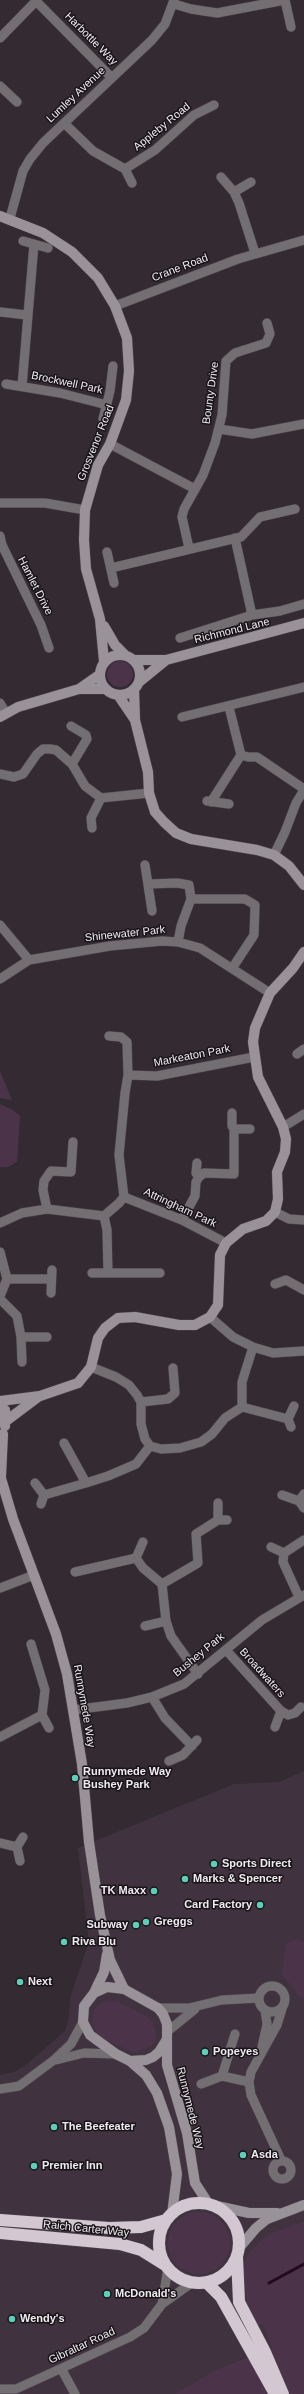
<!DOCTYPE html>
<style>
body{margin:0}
canvas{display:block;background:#332a32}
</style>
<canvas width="304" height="2394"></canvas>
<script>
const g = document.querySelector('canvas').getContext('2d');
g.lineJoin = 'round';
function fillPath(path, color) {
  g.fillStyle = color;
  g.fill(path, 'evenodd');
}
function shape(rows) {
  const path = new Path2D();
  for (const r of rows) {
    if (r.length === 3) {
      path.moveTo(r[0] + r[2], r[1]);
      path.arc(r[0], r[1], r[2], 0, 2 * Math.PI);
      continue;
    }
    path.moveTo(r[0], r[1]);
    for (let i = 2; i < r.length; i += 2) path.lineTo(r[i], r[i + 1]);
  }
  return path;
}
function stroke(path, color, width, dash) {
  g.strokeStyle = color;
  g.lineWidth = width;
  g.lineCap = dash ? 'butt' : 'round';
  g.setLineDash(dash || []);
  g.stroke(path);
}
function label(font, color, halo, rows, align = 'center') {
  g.font = font + ' Helvetica,sans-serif';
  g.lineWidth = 3;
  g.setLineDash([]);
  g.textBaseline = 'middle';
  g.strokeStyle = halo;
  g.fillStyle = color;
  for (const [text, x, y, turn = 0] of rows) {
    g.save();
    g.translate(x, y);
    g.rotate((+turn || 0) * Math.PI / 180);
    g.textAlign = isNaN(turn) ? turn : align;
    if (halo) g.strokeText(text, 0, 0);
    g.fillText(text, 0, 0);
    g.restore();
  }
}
fillPath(shape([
 [304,1771,304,2221,271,2233,263,2324,273,2347,217,2369,175,2394,0,2394,0,2075,14,2072,26,2065,65,2031,68,2022,71,1995,89,1942,78,1848,234,1784,279,1782]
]), '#40333f');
fillPath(shape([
 [120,674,13],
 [0,1071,12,1100,0,1098],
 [0,1104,13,1110,20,1116,17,1162,8,1167,0,1167],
 [296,1939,304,1942,304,1998,301,1998,282,1974,286,1944],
 [117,2001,149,2018,153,2023,156,2035,155,2042,151,2046,134,2053,102,2038,97,2033,92,2023,94,2010,102,2002],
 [199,2243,31],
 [304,2221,304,2394,175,2394,217,2369,272,2348,263,2324,254,2326,248,2312,243,2274,247,2255,260,2241,271,2233]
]), '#4b344a');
stroke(shape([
 [269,2283,304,2264]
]), '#230922', 3);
const street = shape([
 [285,0,291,27],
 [36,1,112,78],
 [174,4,191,9,217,13,285,0],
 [0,38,37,0],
 [0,86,17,102],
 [64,123,93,151,125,169,155,150,194,115,214,105],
 [125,169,132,183],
 [221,177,234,192,239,203,255,253],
 [234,192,251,182],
 [10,218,23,171,30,159,43,143,152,40,165,24,174,0],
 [23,241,48,248],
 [115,306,238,259,304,240],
 [0,312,27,315],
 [6,384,60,393,107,405],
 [22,386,34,244],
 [103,419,110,391,113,366],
 [219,429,252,434,304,424],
 [110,444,195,489],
 [0,503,45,503,85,510],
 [0,536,2,545,41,625,49,648],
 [235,538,252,615],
 [189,548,182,517,184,509,203,475,215,443,222,415,226,361,235,353,266,343,270,334,267,323],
 [107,552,114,583],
 [111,568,241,537,260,517,295,509],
 [180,638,252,615,280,611,304,604],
 [0,703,6,713],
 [182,717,304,687],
 [71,726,86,735,87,739,72,764],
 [241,755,248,757,257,757,304,789],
 [0,774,14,777,23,774,37,754,43,749,50,749,56,750,72,764,85,786,101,798,149,793],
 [207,801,229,804],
 [211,802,241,755,229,707],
 [92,828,91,818,101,798],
 [274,855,285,832,296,803,304,790],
 [145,865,152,911],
 [148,884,177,883,189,885,191,899,245,899,255,905,254,935,233,967],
 [0,925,29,960],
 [178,942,181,926,191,899],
 [0,979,29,960,110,946,162,941,178,942,200,948,270,993],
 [109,1036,121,1037,127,1042,128,1075],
 [297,1054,304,1049],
 [283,1127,304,1114],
 [234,1129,250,1129],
 [199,1177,204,1173,234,1174,234,1129,232,1126,232,1113],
 [47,1209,43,1190,44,1181,51,1171,71,1172,73,1142],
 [275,1212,289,1219,304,1220],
 [104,1216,107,1230,108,1273],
 [104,1216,119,1203,124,1197],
 [182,1220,195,1196,196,1182,199,1177,196,1173,197,1163],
 [0,1223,22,1213,47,1209,104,1216],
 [226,1243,182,1220,124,1197,119,1155,125,1093,128,1075,157,1076,254,1057],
 [0,1252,7,1279,0,1296],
 [92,1273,160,1273],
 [7,1279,50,1279],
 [275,1284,286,1280,304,1290],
 [51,1293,52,1270],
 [0,1299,17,1316,21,1337],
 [210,1317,233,1337,253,1347,273,1353,304,1351],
 [22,1362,21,1337,47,1337],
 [91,1367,116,1377,129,1385,137,1395,141,1402,141,1424,145,1439,150,1446,161,1449,180,1448,201,1442,212,1434,225,1418,242,1407,242,1382,253,1347],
 [141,1402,168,1399,175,1393,173,1368],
 [242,1407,288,1419],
 [291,1427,288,1419,294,1406],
 [64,1443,86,1483,108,1476,136,1464,150,1446],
 [35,1483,44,1495,41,1504],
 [304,1494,299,1501,304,1508],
 [44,1495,86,1483],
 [282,1495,299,1501],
 [218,1520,218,1503],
 [271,1547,284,1553],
 [136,1558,143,1542],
 [75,1572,136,1558,143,1568,162,1584],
 [0,1588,34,1575],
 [299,1597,283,1562,284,1553,304,1540],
 [145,1626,166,1621],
 [31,1644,45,1690,42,1715,49,1728],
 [226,1650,281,1711,275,1727],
 [198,1674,171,1636,166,1621,162,1584,198,1563,196,1534,218,1520,227,1520],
 [152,1697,165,1718,192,1746],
 [73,1710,127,1703,152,1697,184,1684,262,1620,304,1595],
 [281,1711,288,1715,295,1713,301,1707],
 [0,1737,42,1715],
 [169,1761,183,1755,197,1740],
 [0,1843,17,1847],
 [20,1861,17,1847,23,1837],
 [272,1999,13],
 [158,2008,189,2008,222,2000,259,1998],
 [168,2031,195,2009],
 [235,2034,222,2076,249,2082],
 [262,2047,267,2024,265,2010],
 [56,2060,84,2053,116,2054],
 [201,2084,222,2076],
 [0,2089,19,2086,54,2060,71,2044,83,2022],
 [281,2160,251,2095,249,2082,251,2072,277,2025,282,2009],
 [282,2170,9],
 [162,2304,168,2268],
 [62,2370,75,2394],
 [0,2389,16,2389,130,2337,144,2328,162,2304,193,2282]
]);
const secondary = shape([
 [0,216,43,233,72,252,98,278,115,306,127,338,129,371,126,400,110,444,98,465,85,510,84,540,86,569,100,619,104,661],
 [104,626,115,645,124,654],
 [120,675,20],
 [134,660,166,660,304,623],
 [139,682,166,660],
 [79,689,99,675],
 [134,689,135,720],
 [118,695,135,720,148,772,149,793,155,812,164,822,176,833,191,839,257,850,274,855,289,866,304,885],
 [0,717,18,707,79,689,104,689],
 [0,1401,40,1396,78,1383,91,1367,98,1338,105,1328,118,1318,135,1317,179,1325,195,1325,210,1317,218,1305,220,1255,226,1243,243,1229,266,1221,275,1212,278,1199,277,1172,285,1152,286,1139,283,1127,258,1077,253,1042,255,1028,270,993,293,968,304,952],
 [0,1405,5,1410,5,1426],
 [6,1421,38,1397],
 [0,1475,13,1519,56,1634,67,1674,82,1764,89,1842,100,1915,110,1960,124,1989],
 [1,1476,3,1434],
 [107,1987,124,1989,158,2008,163,2014,167,2024,167,2039,159,2052,153,2057,146,2060,130,2061,116,2054,90,2035,83,2022,84,2006,94,1993,107,1987],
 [94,1993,104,1972,107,1954],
 [167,2041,167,2065,187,2133,195,2183,208,2203],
 [130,2061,146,2075,157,2093,169,2127,177,2174,172,2214],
 [217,2206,249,2213,277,2213],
 [239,2248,256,2228,267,2219,304,2205]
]);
const highway = shape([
 [199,2243,40],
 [0,2220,109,2228,141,2227,166,2220],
 [0,2233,120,2244,141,2250,165,2265],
 [237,2257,239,2302,265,2352,283,2394],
 [206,2282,221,2297,275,2394]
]);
stroke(street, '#4d454d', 10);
stroke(secondary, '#4d454d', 11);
stroke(highway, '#4d454d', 13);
stroke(street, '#736e72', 9);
stroke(secondary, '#9a9299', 10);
stroke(highway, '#d3c7d2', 12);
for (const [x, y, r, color] of [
 [75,1778,4,"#5eceb8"],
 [214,1864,4,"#5eceb8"],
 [185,1879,4,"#5eceb8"],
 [154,1891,4,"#5eceb8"],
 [260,1905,4,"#5eceb8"],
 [146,1922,4,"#5eceb8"],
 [136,1925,4,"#5eceb8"],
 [64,1942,4,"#5eceb8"],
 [20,1982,4,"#5eceb8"],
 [205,2052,4,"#5eceb8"],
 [54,2127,4,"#5eceb8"],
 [243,2155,4,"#5eceb8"],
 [34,2166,4,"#5eceb8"],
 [107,2294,4,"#5eceb8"],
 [12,2319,4,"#5eceb8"]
]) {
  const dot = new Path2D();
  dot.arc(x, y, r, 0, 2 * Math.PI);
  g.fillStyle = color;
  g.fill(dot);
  stroke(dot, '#181418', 1.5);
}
label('11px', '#f0ebf0', '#181418', [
 ["Harbottle Way",91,39,45],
 ["Lumley Avenue",76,95,-43],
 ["Appleby Road",162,127,-39],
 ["Crane Road",180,268,-21],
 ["Brockwell Park",67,383,12],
 ["Bounty Drive",211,393,-82],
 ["Grosvenor Road",96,443,-68],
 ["Hamlet Drive",35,586,63],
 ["Richmond Lane",232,631,-14],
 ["Shinewater Park",125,934,-6],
 ["Markeaton Park",192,1056,-11],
 ["Attringham Park",180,1208,25],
 ["Bushey Park",199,1655,-39],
 ["Broadwaters",262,1673,48],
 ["Runnymede Way",84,1706,80],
 ["Runnymede Way",190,2108,76],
 ["Raich Carter Way",86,2229,6],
 ["Gibraltar Road",82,2346,-25]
]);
label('bold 11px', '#f0ebf0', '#181418', [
 ["Runnymede Way",83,1772],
 ["Bushey Park",83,1785],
 ["Sports Direct",222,1864],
 ["Marks & Spencer",193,1879],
 ["TK Maxx",146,1891,"right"],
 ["Card Factory",252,1905,"right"],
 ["Greggs",154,1922],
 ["Subway",128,1925,"right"],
 ["Riva Blu",72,1942],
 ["Next",28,1982],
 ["Popeyes",213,2052],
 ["The Beefeater",62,2127],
 ["Asda",251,2155],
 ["Premier Inn",42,2166],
 ["McDonald's",115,2294],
 ["Wendy's",20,2319]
], 'left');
</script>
